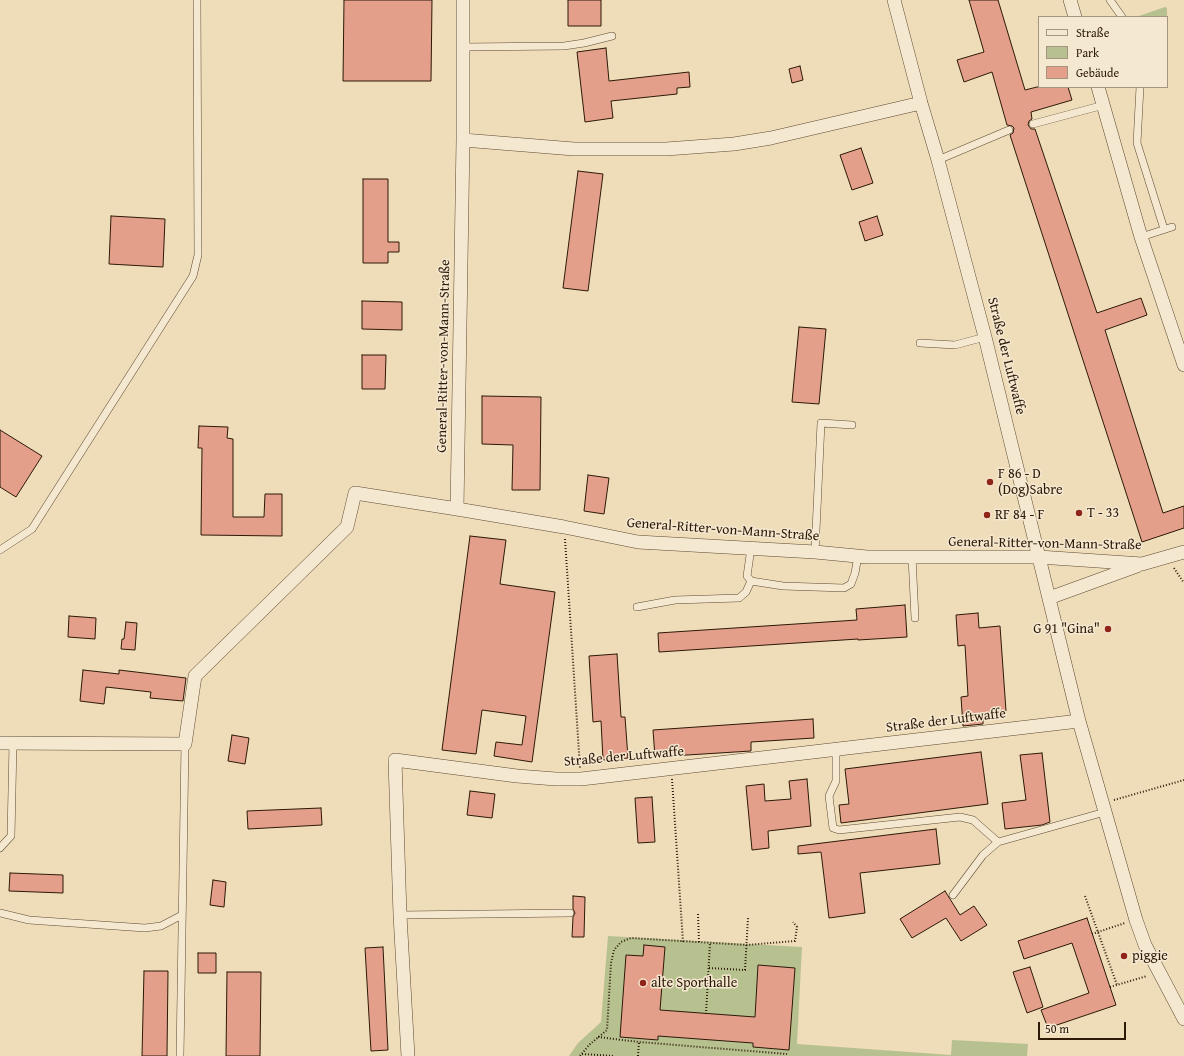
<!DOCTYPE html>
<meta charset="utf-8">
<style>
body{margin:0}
#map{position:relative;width:1184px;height:1056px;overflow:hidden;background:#efdcb8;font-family:"Gentium Book Plus",serif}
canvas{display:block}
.legend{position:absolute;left:1038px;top:16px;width:130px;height:72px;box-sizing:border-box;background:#f5e8d1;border:1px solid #a59580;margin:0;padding:5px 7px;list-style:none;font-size:12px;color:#2c1907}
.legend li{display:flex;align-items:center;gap:8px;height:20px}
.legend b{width:20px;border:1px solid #a59580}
.scale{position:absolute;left:1038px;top:1022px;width:88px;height:18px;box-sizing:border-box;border:2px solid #2c1907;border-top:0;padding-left:5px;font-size:12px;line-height:14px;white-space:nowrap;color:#2c1907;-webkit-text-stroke:3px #f5e8d1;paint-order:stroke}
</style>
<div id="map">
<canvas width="1184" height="1056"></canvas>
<ul class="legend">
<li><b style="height:5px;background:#f5e8d1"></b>Straße</li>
<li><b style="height:11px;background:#b7c190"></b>Park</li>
<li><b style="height:11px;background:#e49f8b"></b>Gebäude</li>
</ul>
<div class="scale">50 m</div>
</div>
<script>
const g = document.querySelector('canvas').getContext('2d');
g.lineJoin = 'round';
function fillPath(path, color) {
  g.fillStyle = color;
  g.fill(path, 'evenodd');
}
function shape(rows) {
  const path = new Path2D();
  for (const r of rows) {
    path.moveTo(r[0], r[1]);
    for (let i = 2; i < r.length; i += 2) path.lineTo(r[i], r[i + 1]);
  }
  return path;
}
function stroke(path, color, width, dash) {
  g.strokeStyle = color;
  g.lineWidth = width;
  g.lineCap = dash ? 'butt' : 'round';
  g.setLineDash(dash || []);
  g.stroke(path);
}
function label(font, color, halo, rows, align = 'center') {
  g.font = font + ' "Gentium Book Plus",serif';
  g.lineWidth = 3;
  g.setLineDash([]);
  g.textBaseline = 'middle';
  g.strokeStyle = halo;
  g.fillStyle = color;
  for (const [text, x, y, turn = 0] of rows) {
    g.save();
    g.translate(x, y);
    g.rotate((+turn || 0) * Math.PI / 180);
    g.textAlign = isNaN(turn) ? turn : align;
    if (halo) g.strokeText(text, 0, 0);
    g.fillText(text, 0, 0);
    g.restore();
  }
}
fillPath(shape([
 [1165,7,1167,8,1167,17,1136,17],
 [608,936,802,947,797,1044,951,1055,952,1040,1028,1044,1027,1056,569,1056,578,1043,601,1022]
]), '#b7c190');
const building = shape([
 [344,0,432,0,431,81,343,81,344,0],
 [568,0,601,0,601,26,568,26,568,0],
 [969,0,998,0,1025,90,1037,87,1068,87,1072,100,1031,112,1032,119,1029,121,1028,125,1031,129,1035,129,1097,313,1141,298,1147,315,1105,330,1163,513,1184,506,1184,528,1142,542,1010,135,1013,133,1014,128,1012,126,1007,125,992,72,964,82,957,60,984,52,969,0],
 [606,48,609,81,689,72,690,87,677,88,677,94,611,101,613,118,585,122,577,52,606,48],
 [800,66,803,80,792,83,789,69,800,66],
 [861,148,873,183,852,190,840,155,861,148],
 [578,171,603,174,588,291,563,288,578,171],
 [363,179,388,179,388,242,399,242,399,252,388,252,388,263,363,263,363,179],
 [111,216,165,219,163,267,109,264,111,216],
 [877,216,883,235,865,241,859,222,877,216],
 [362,301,402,302,402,330,362,329,362,301],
 [799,327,826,329,819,404,792,402,799,327],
 [362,355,386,355,385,389,362,389,362,355],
 [482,396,541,397,540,490,512,490,513,445,482,444,482,396],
 [199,426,228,427,227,438,233,439,233,517,264,517,265,494,282,494,282,536,201,535,202,448,198,448,199,426],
 [0,430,42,456,16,497,0,487,0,430],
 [588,475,609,478,604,514,584,511,588,475],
 [470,536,506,540,500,584,555,592,532,762,494,756,496,742,522,745,526,716,482,710,476,754,442,750,470,536],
 [905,605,907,637,858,640,858,639,659,652,658,633,857,620,856,609,905,605],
 [978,613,979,628,1000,626,1006,711,983,713,983,724,963,726,961,697,968,696,965,645,958,646,956,615,978,613],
 [69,616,96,618,95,639,68,637,69,616],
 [126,622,137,623,135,650,121,649,122,639,124,639,126,622],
 [617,654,621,717,625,717,628,758,603,760,601,721,593,722,589,656,617,654],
 [83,670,119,674,119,670,186,678,183,701,150,698,151,692,106,687,104,704,80,701,83,670],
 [813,719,814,738,751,742,751,751,655,757,653,730,813,719],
 [232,735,249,738,245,764,228,761,232,735],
 [981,752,988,804,841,823,839,805,849,804,845,769,981,752],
 [1042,753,1050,822,1042,825,1005,829,1002,803,1026,800,1020,755,1042,753],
 [807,779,811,826,768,831,769,848,752,850,746,786,764,784,765,801,791,799,789,781,807,779],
 [470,791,495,794,492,818,467,815,470,791],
 [652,797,655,842,638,843,635,798,652,797],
 [321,808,322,825,248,829,247,811,321,808],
 [936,829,940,864,860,873,865,913,829,918,821,852,798,854,798,846,936,829],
 [10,873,63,875,63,893,9,891,10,873],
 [213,880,226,882,224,907,210,905,213,880],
 [945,891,960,915,974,906,987,925,961,941,946,918,912,938,900,919,945,891],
 [573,896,585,897,584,937,572,937,573,917,575,913,573,909,573,896],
 [1087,918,1116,1005,1048,1028,1041,1010,1089,993,1072,943,1024,959,1018,941,1087,918],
 [644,945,665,947,660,1010,755,1017,758,965,795,968,789,1050,753,1047,753,1043,658,1036,658,1040,620,1037,626,955,643,956,644,945],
 [383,947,388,1050,371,1051,365,948,383,947],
 [198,953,216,953,216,973,198,973,198,953],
 [1030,967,1043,1007,1027,1013,1013,972,1030,967],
 [144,971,168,971,167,1056,142,1056,144,971],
 [227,972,261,972,260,1056,226,1056,227,972]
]);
fillPath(building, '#e49f8b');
stroke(building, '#2c1907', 1);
const service = shape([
 [1110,0,1122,17],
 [463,47,564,46,584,43,612,36],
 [1140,87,1137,143,1164,229],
 [1033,124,1104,105],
 [938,160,1009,130],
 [1141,237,1172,227],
 [920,343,955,345,985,337],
 [751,548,747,576,751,581,783,586,844,588,851,584,855,573,858,556],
 [0,550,32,529,193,276,198,255,197,0],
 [815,552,821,423,852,425],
 [912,557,915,618],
 [637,607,675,600,739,598,746,592,751,581],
 [836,749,836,781,829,796,833,828,839,830,960,817,973,820,998,842],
 [0,848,11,836,13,743],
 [953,895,983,855,998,842,1105,812],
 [0,913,29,920,145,928,161,926,182,915],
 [400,915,570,913],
 [180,1056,185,744]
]);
const minor = shape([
 [463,0,463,140,457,509,564,527,638,542,815,552,867,557,1039,557,1142,564,1184,552],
 [894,0,921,103,938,160,985,337,1079,721,1136,920,1145,945,1184,1019],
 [1070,0,1075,17],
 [1098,87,1141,237,1184,365],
 [463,140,574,149,666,149,734,144,771,138,921,103],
 [1049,598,1137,566],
 [0,743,185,744,195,676,347,527,355,493,457,509],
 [408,1056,400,915,395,760,517,776,556,779,581,779,1079,721]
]);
stroke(service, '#5d4a33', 8);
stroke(minor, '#5d4a33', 14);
stroke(shape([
 [565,539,580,768],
 [1174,568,1184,583],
 [672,779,683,942],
 [1114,800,1184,780],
 [1085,896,1117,985],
 [698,914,699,943],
 [1092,934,1125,923],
 [709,968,745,970,748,918],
 [1110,987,1147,976],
 [706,1014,710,943],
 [598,1037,639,1042,787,1054],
 [582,1054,614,1056],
 [580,1056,589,1045,607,1030,611,963,614,950,621,942,631,938,747,945,795,941,797,927,793,922],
 [638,1056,639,1042]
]), '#2c1907', 2, [1, 2]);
stroke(service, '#f5e8d1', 7);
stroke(minor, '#f5e8d1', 13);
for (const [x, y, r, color] of [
 [990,482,4,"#8f2418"],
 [1079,513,4,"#8f2418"],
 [987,515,4,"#8f2418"],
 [1108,629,4,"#8f2418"],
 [1124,956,4,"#8f2418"],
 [643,983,4,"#8f2418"]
]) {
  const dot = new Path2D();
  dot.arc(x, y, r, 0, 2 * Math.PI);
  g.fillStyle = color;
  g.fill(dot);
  stroke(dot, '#f5e8d1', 1.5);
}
label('14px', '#2c1907', '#f5e8d1', [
 ["General-Ritter-von-Mann-Straße",444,356,-89],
 ["Straße der Luftwaffe",1006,356,76],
 ["General-Ritter-von-Mann-Straße",723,530,4],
 ["General-Ritter-von-Mann-Straße",1045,544,1],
 ["Straße der Luftwaffe",946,721,-7],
 ["Straße der Luftwaffe",624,757,-5]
]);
label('14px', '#2c1907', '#f5e8d1', [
 ["F 86 - D",998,474],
 ["(Dog)Sabre",998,490],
 ["T - 33",1087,513],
 ["RF 84 - F",995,515],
 ["G 91 \"Gina\"",1100,629,"right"],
 ["piggie",1132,956],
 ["alte Sporthalle",651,983]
], 'left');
</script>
